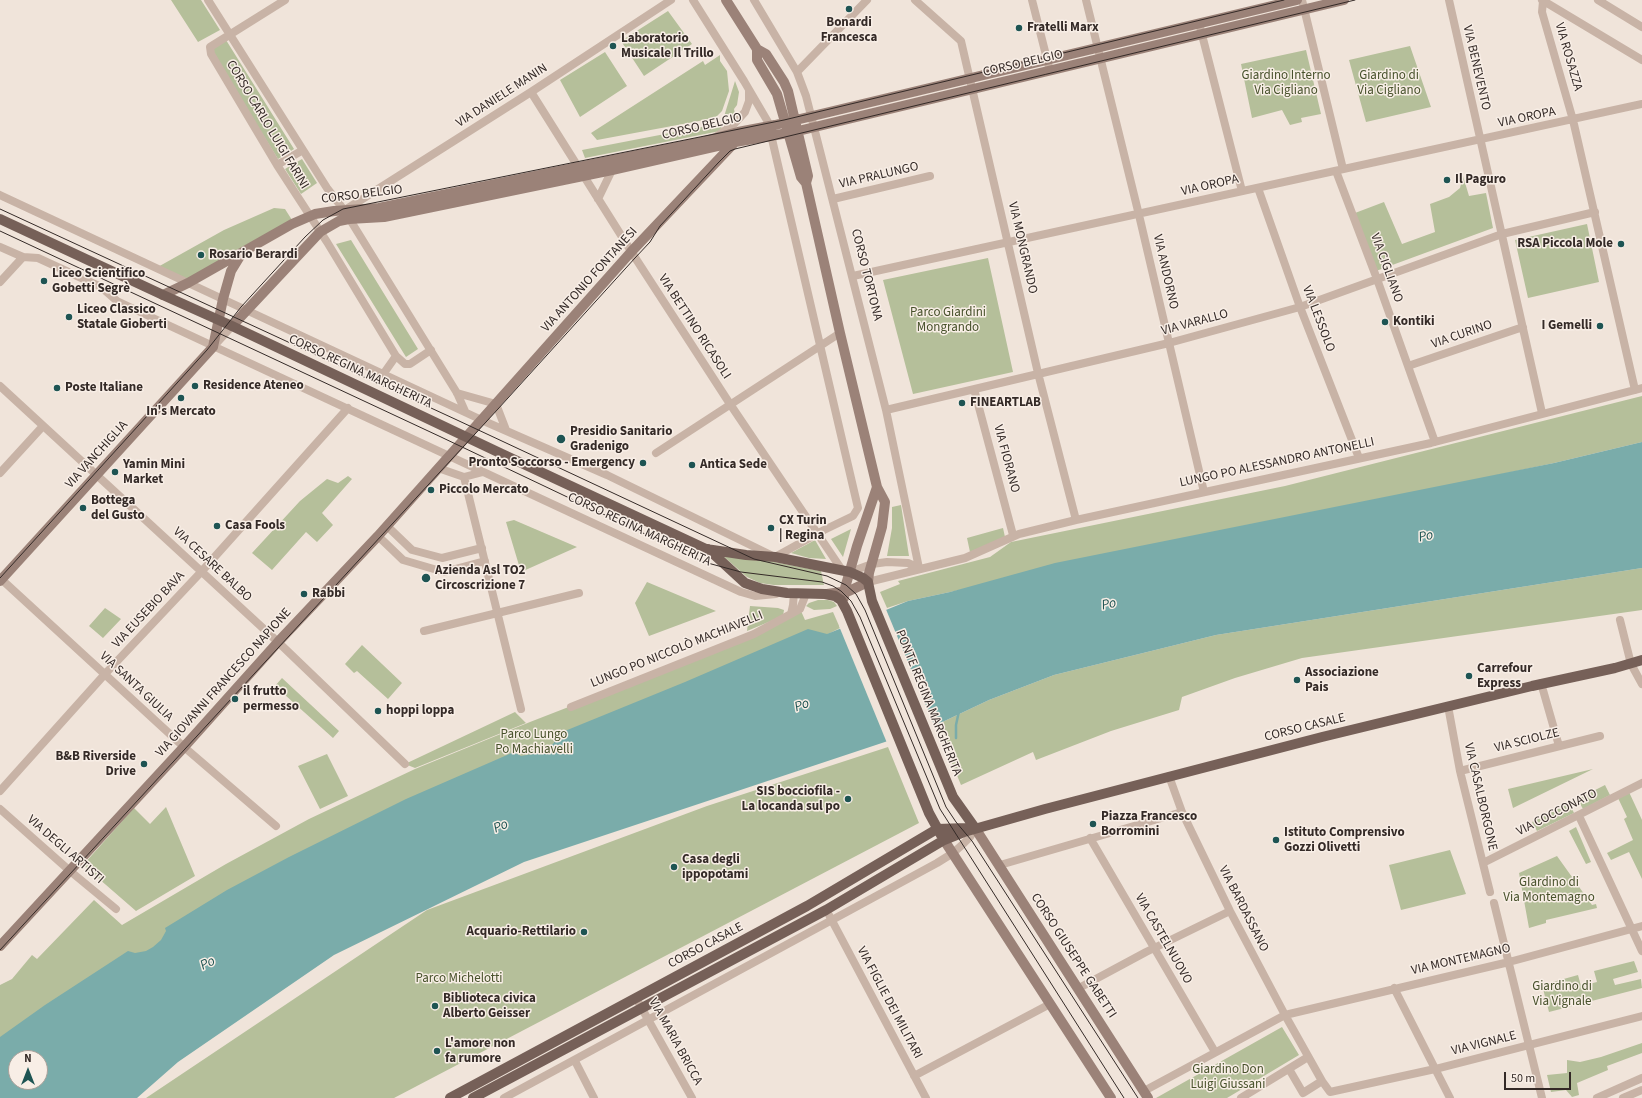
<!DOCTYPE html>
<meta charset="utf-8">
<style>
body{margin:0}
#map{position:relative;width:1642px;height:1098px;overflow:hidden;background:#f0e4da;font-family:"Source Sans 3",sans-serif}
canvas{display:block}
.north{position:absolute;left:8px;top:1050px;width:40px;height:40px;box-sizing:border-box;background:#f8eee6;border:1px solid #aaa09a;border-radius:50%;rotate:0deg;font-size:11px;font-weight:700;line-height:16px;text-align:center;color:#342a27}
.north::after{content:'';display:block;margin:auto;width:14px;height:18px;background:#1e5453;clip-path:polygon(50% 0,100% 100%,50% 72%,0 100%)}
.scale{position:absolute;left:1504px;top:1072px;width:67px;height:18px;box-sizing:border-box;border:2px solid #342a27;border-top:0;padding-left:5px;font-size:12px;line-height:14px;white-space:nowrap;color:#342a27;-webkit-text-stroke:3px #f8eee6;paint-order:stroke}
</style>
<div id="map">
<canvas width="1642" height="1098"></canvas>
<div class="north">N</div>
<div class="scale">50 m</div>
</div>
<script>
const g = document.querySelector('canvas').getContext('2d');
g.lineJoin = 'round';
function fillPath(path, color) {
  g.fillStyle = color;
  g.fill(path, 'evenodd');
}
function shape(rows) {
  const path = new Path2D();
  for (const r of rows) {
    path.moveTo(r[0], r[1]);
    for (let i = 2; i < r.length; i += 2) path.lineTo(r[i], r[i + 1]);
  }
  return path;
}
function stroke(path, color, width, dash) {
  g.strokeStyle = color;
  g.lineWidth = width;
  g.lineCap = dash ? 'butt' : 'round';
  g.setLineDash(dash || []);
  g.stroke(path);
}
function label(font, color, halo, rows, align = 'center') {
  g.font = font + ' "Source Sans 3",sans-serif';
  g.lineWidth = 3;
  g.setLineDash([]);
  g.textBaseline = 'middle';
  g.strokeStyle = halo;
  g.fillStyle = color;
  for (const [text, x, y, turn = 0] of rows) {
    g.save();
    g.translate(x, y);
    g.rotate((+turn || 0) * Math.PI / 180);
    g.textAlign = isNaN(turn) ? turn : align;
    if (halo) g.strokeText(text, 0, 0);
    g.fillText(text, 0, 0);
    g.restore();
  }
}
fillPath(shape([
 [171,0,201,0,220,30,198,42],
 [668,11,692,44,644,76,621,41],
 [226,40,294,149,278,159,210,50],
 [1410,46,1431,107,1366,122,1349,60],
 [1306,50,1321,114,1301,118,1302,122,1290,125,1282,110,1252,118,1241,64],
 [605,52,627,86,580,117,560,80],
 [720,55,720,61,727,71,729,91,722,111,715,118,597,140,591,133,703,61,705,65],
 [735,81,739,92,737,105,734,109,735,114,731,116,731,120,727,126,722,126,720,131,585,158,582,150,722,123],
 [302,159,317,183,301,194,285,169],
 [1463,176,1469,196,1486,193,1493,228,1376,271,1355,213,1384,202,1402,244,1435,232,1430,204,1449,197,1460,188],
 [274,208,285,209,292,220,233,252,188,283,156,268,224,230],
 [1587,224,1599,282,1528,298,1515,240],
 [351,240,418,349,406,357,336,244],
 [988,258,1013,372,913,394,883,280],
 [1642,396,1642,442,1554,463,908,601,887,608,880,592,900,584,898,581,990,557,1011,542,1285,486],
 [348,476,352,479,322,513,333,525,317,542,306,532,272,570,252,553,300,501,327,479,338,483],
 [901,505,909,556,887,556,892,528,892,507],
 [514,520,577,547,521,572,506,522],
 [1003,528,1005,537,970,552,967,538],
 [851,529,843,557,831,539],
 [815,540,826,559,809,558,791,553],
 [722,555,764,560,821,571,824,585,774,585,760,583,747,577],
 [1642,568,1642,610,1302,658,1235,678,1182,697,1179,710,1111,731,1036,760,1033,752,961,785,936,725,989,700,1054,675,1216,635],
 [647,582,716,611,649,636,635,603],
 [818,600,828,600,834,602,837,606,830,609,814,610,806,606,809,603],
 [750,606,778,608,784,610,783,616,747,631],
 [105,608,121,619,103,638,89,626],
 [801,611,805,620,833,612,840,628,0,1050,0,985,12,979,32,955,37,959,94,900,122,925,226,864,309,819,415,769,530,722,656,673],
 [362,645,402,683,388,699,357,671,354,673,345,664],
 [282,678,339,731,333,738,275,686],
 [515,712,526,723,415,768,405,764],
 [888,747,919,823,394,1098,146,1098,427,910,707,806],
 [327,754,348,796,320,809,298,766],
 [1593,769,1513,808,1508,789],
 [1605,785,1610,795,1583,809,1578,800,1570,805,1574,813,1537,831,1532,822],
 [1629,792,1642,820,1642,879,1629,852,1611,860,1607,853,1633,840,1624,819,1627,817,1618,798],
 [166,807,195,876,136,911,83,865,134,808,150,824],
 [1576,827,1591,862,1586,864,1569,831],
 [1450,850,1466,894,1401,910,1389,865],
 [1557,856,1592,905,1596,904,1597,908,1546,920,1546,923,1529,928,1519,873],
 [1634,961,1638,972,1613,979,1615,985,1641,979,1642,988,1549,1012,1542,985,1578,975,1581,986,1597,982,1594,971],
 [1282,1027,1299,1055,1227,1098,1156,1098],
 [1642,1043,1642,1053,1607,1066,1608,1070,1577,1083,1579,1095,1572,1097,1566,1090,1551,1092,1547,1075,1567,1073,1567,1060,1580,1062,1601,1057]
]), '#b5bf9a');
fillPath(shape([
 [1642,442,1642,568,1216,635,1054,675,989,700,936,725,524,862,334,955,178,1062,137,1098,0,1098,0,1037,45,1005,128,951,135,953,146,951,153,947,161,940,166,931,165,928,227,890,289,857,406,799,514,752,521,756,538,753,554,743,555,735,685,682,808,629,827,634,908,601,950,592,1055,563,1554,463],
 [16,1058,40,1058,40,1082,16,1082]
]), '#7aacaa');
fillPath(shape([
 [885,607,935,727,887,743,839,626]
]), '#f0e4da');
stroke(shape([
 [956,738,956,725,959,711]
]), '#7aacaa', 2.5);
stroke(shape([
 [208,0,327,188,344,210,457,393,465,411],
 [285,0,210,47,211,54,277,165,327,242,396,356,405,364,410,364,431,350],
 [754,0,797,72,806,96,886,410,919,568],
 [915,0,961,41,1038,373,1076,520],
 [1032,0,1050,71],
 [1086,0,1139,215,1204,492],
 [1302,0,1343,169],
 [1449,0,1542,413],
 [1542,0,1642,60],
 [1598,0,1642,27],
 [1543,1,1542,12,1573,120,1635,390],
 [1199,23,1242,191],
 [797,72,867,0],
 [531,92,636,259,730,404,842,570],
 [717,136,734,124,745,112,749,101,749,90],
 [277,165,303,150],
 [1336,171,1377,279,1435,442],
 [1258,188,1300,307,1359,458],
 [0,195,486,422,607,475,775,557,824,530,853,516,858,508,768,122,744,81,693,0],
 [598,199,612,170],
 [833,199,930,176],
 [345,210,531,92,671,0],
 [0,247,23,257,38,258,101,287,117,301,153,318,741,592,755,596,776,594],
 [853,276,1642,104],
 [0,282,23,257],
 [213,347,232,326],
 [1408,366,1523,327],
 [384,373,396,356],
 [0,386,278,642,405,764],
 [974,389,1013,535],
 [457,393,496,404,506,430],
 [886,410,1169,343,1300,307,1502,234,1595,212],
 [656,453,840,333],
 [438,468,464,477,483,472],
 [0,473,43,426],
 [464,477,521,709],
 [387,526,412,550,442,558,482,548],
 [378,536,403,560,444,572,485,561],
 [850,572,872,564,887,562,908,563,919,568],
 [0,578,184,747,276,826],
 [868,582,965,558,1019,534,1076,520,1431,443,1642,388],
 [791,614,793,605,794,593],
 [1620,620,1631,664,1642,684],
 [424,631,579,593],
 [1541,683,1559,746],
 [1448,706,1460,771,1490,892],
 [571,707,754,634,800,609,806,594],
 [1460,771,1600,736],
 [1169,776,1182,812,1230,911,1285,1015,1322,1081,1330,1092,1435,1069,1642,1016],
 [0,791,105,674,202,571,348,408],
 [0,809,70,871,116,909],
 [1579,816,1642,951],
 [1090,838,1215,1052],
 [1483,863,1642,783],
 [1000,865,1182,812],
 [1494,903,1542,1098],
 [829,915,926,1098],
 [1079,988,1146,952,1230,911],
 [1394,988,1450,1098],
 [636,998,692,1098],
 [575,1061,594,1098],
 [1289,1069,1303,1093,1322,1081],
 [914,1076,1050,1004],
 [1144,1091,1285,1015,1509,962,1642,926],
 [504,1098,937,863,953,853,962,845,970,837,975,828],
 [1241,1098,1308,1057],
 [1597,1098,1642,1078],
 [1623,1098,1642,1090]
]), '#c8b3a6', 8);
stroke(shape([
 [726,0,757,49,766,54,784,82,788,91,808,176,806,183],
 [757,49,757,60,777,94,801,177,806,183,840,333,877,487,885,502,882,527,869,573,868,582,849,591,827,594],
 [163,295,188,283,292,224,315,214,334,211,379,208,701,142,738,132,775,125,1297,0],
 [232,326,320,232,339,221,349,219,384,217,612,170,735,142,794,132,1344,0],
 [0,581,213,347,223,299,231,271,242,253],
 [844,598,845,588,857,546,877,487],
 [975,828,1148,1098],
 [944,840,1111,1098],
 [0,946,184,747,278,642,378,536,631,252,735,142]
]), '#9b8278', 10);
stroke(shape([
 [0,219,163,295,232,326,500,453,706,549,746,555,775,557,850,572,863,578,868,582,872,601,953,797,975,828],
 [708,549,745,583,762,589,787,593,825,594,835,596,841,600,847,611,929,813,941,835],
 [450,1098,807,906,937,829,967,828],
 [473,1098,826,910,944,840,964,832,1045,809,1322,737,1532,686,1615,668,1642,660]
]), '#766058', 10);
stroke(shape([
 [0,209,457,420,754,559,827,576,846,585,856,594,865,610,946,807,956,822,972,841,1138,1098],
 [0,231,441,437,704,562,741,572,822,582,833,586,841,591,851,601,860,617,940,809,1124,1098],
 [0,578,207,350,241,307,305,237,323,220,343,209,784,120,1284,0],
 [0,950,498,409,635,258,650,242,660,226,718,163,730,151,735,149,1355,0]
]), '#342a27', 1);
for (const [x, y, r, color] of [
 [849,9,4,"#1e5453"],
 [1019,28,4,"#1e5453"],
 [613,46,4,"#1e5453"],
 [1447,180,4,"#1e5453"],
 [1621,244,4,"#1e5453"],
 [201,255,4,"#1e5453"],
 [44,281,4,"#1e5453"],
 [69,317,4,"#1e5453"],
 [1385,322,4,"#1e5453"],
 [1600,326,4,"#1e5453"],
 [195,386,4,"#1e5453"],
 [57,388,4,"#1e5453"],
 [181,398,4,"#1e5453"],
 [962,403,4,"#1e5453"],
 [561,439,5,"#1e5453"],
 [643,463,4,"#1e5453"],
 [692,465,4,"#1e5453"],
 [115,472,4,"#1e5453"],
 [431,490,4,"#1e5453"],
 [83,508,4,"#1e5453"],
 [217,526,4,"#1e5453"],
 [771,528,4,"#1e5453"],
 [426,578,5,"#1e5453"],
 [304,594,4,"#1e5453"],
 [1469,676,4,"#1e5453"],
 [1297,680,4,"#1e5453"],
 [235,699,4,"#1e5453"],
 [378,711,4,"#1e5453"],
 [144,764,4,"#1e5453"],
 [848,799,4,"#1e5453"],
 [1093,824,4,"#1e5453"],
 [1276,840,4,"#1e5453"],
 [674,867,4,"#1e5453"],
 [584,932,4,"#1e5453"],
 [435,1006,4,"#1e5453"],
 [437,1051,4,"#1e5453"]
]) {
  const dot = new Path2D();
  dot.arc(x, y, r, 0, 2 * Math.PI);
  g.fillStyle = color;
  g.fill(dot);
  stroke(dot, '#f8eee6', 1.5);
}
label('bold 13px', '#342a27', '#f8eee6', [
 ["Bonardi",849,23,"center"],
 ["Francesca",849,38,"center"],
 ["Fratelli Marx",1027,28],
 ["Laboratorio",621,39],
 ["Musicale Il Trillo",621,54],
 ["Il Paguro",1455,180],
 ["RSA Piccola Mole",1613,244,"right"],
 ["Rosario Berardi",209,255],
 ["Liceo Scientifico",52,274],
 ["Gobetti Segrè",52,289],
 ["Liceo Classico",77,310],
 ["Statale Gioberti",77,325],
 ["Kontiki",1393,322],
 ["I Gemelli",1592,326,"right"],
 ["Residence Ateneo",203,386],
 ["Poste Italiane",65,388],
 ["FINEARTLAB",970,403],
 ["In's Mercato",181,412,"center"],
 ["Presidio Sanitario",570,432],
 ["Gradenigo",570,447],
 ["Pronto Soccorso - Emergency",635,463,"right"],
 ["Yamin Mini",123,465],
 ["Market",123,480],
 ["Antica Sede",700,465],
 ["Piccolo Mercato",439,490],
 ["Bottega",91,501],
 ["del Gusto",91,516],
 ["CX Turin",779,521],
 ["| Regina",779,536],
 ["Casa Fools",225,526],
 ["Azienda Asl TO2",435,571],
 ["Circoscrizione 7",435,586],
 ["Rabbi",312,594],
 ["Carrefour",1477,669],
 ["Express",1477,684],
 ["Associazione",1305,673],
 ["Pais",1305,688],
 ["il frutto",243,692],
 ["permesso",243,707],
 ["hoppi loppa",386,711],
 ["B&B Riverside",136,757,"right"],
 ["Drive",136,772,"right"],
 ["SIS bocciofila -",840,792,"right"],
 ["La locanda sul po",840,807,"right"],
 ["Piazza Francesco",1101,817],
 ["Borromini",1101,832],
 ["Istituto Comprensivo",1284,833],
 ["Gozzi Olivetti",1284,848],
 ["Casa degli",682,860],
 ["ippopotami",682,875],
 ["Acquario-Rettilario",576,932,"right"],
 ["Biblioteca civica",443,999],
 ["Alberto Geisser",443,1014],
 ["L'amore non",445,1044],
 ["fa rumore",445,1059]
], 'left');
label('13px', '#342a27', '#f8eee6', [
 ["VIA ROSAZZA",1568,57,74],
 ["CORSO BELGIO",1023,64,-13],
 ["VIA BENEVENTO",1476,68,77],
 ["VIA DANIELE MANIN",502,96,-33],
 ["VIA OROPA",1527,118,-12],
 ["CORSO CARLO LUIGI FARINI",267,125,59],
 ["CORSO BELGIO",702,127,-13],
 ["VIA PRALUNGO",879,176,-13],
 ["VIA OROPA",1210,186,-13],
 ["CORSO BELGIO",362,195,-7],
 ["VIA MONGRANDO",1022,248,77],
 ["VIA CIGLIANO",1386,268,70],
 ["VIA ANDORNO",1165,272,77],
 ["CORSO TORTONA",866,275,76],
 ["VIA ANTONIO FONTANESI",590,280,-48],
 ["VIA LESSOLO",1318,319,69],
 ["VIA VARALLO",1195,323,-15],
 ["VIA BETTINO RICASOLI",694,327,57],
 ["VIA CURINO",1462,335,-19],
 ["CORSO REGINA MARGHERITA",360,372,25],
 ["VIA VANCHIGLIA",97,455,-48],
 ["VIA FIORANO",1006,459,75],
 ["LUNGO PO ALESSANDRO ANTONELLI",1277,463,-12],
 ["CORSO REGINA MARGHERITA",639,530,25],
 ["VIA CESARE BALBO",212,565,43],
 ["VIA EUSEBIO BAVA",149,610,-47],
 ["LUNGO PO NICCOLÒ MACHIAVELLI",677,650,-22],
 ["VIA GIOVANNI FRANCESCO NAPIONE",224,683,-48],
 ["VIA SANTA GIULIA",136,687,43],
 ["PONTE REGINA MARGHERITA",928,703,68],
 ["CORSO CASALE",1305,728,-14],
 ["VIA SCIOLZE",1527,741,-14],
 ["VIA CASALBORGONE",1480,797,77],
 ["VIA COCCONATO",1557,813,-27],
 ["VIA DEGLI ARTISTI",65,850,41],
 ["VIA BARDASSANO",1243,909,63],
 ["VIA CASTELNUOVO",1163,939,60],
 ["CORSO CASALE",706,946,-28],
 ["CORSO GIUSEPPE GABETTI",1073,956,57],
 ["VIA MONTEMAGNO",1461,960,-13],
 ["VIA FIGLIE DEI MILITARI",889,1003,62],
 ["VIA MARIA BRICCA",675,1042,61],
 ["VIA VIGNALE",1484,1044,-14]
]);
label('13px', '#47512b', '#f8eee6', [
 ["Giardino Interno",1286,76],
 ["Via Cigliano",1286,91],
 ["Giardino di",1389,76],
 ["Via Cigliano",1389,91],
 ["Parco Giardini",948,313],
 ["Mongrando",948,328],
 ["Parco Lungo",534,735],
 ["Po Machiavelli",534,750],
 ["GIardino di",1549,883],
 ["Via Montemagno",1549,898],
 ["Parco Michelotti",459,979],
 ["Giardino di",1562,987],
 ["Via Vignale",1562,1002],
 ["Giardino Don",1228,1070],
 ["Luigi Giussani",1228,1085]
]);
label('italic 14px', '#1e5453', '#f8eee6', [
 ["Po",1426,537,-12],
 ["Po",1109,605,-12],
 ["Po",802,706,-20],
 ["Po",501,827,-23],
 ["Po",208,964,-27]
]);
</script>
